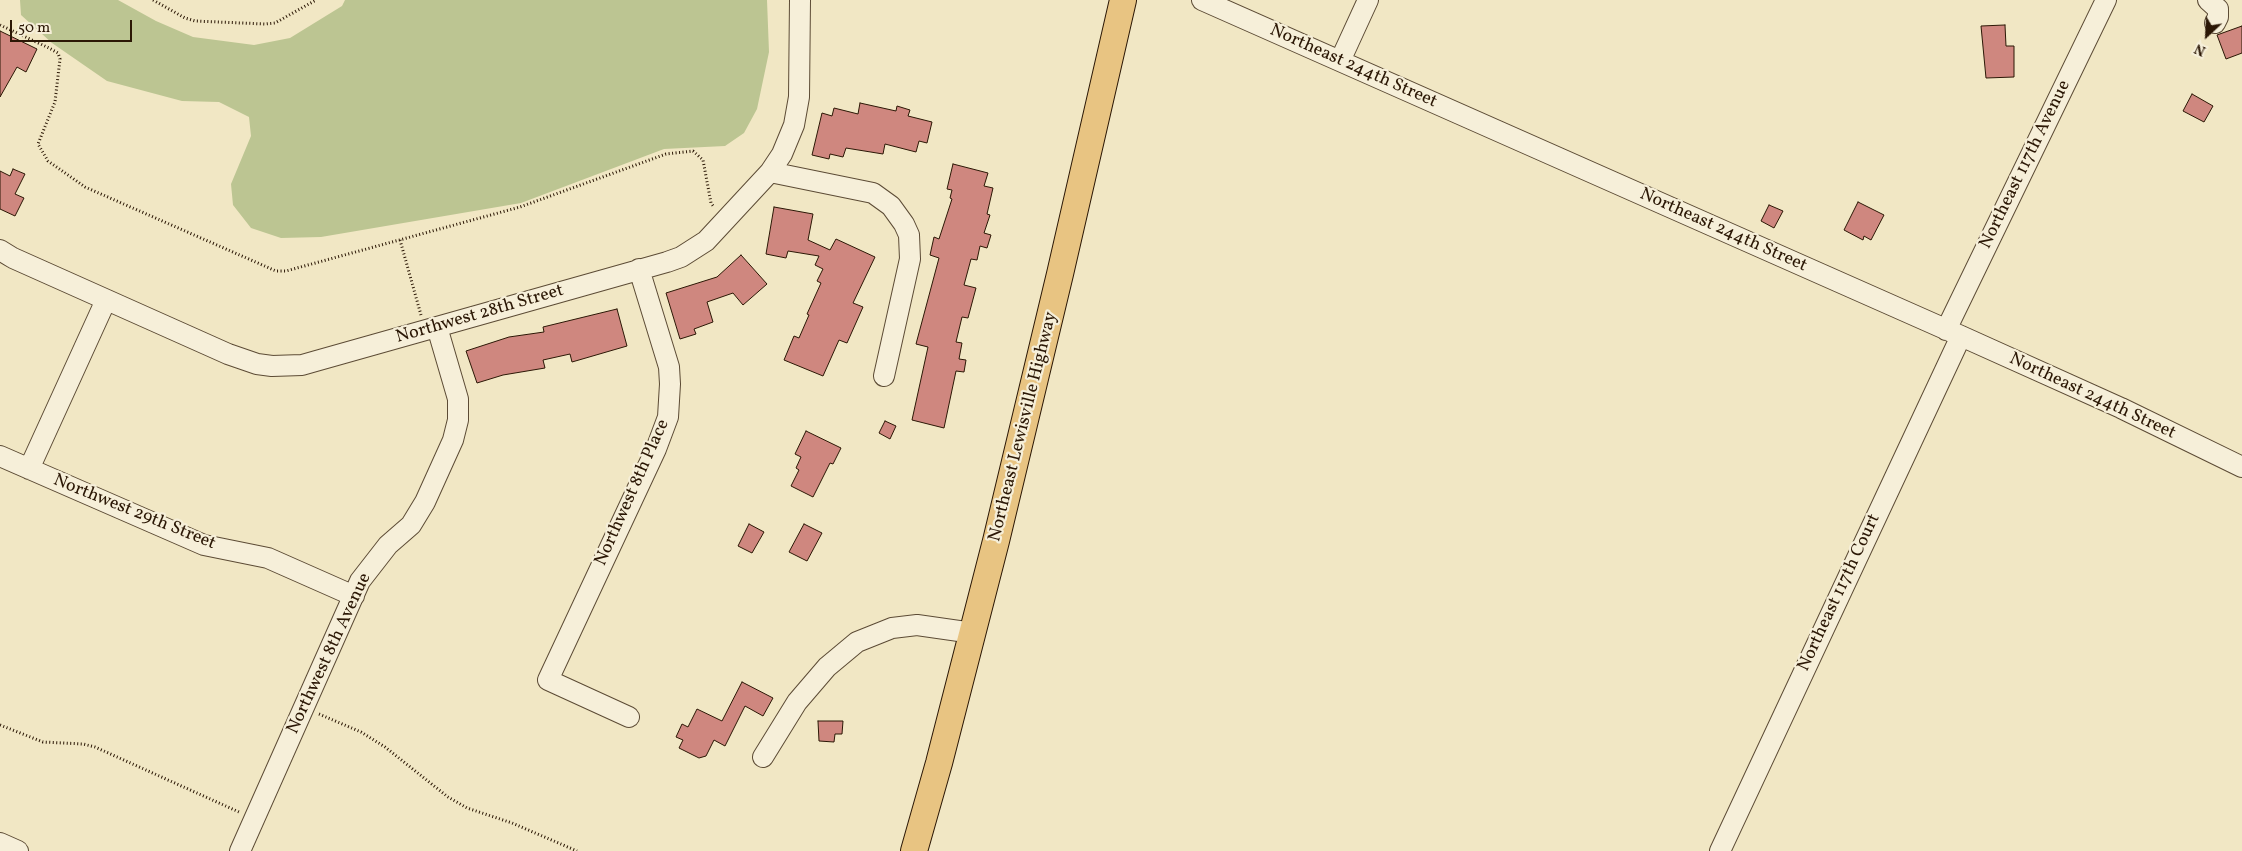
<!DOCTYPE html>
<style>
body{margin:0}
#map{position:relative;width:2242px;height:851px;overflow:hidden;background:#f1e7c4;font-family:Vollkorn,serif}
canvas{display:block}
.north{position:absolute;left:2182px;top:10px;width:50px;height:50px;-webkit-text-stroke:4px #f6efd9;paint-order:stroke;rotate:205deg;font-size:14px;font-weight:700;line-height:20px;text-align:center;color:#2b1705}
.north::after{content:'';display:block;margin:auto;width:18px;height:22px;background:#2b1705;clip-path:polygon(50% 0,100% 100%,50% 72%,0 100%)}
.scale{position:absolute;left:10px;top:20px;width:122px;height:22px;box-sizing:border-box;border:2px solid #2b1705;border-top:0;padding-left:6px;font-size:15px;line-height:18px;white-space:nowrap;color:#2b1705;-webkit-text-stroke:4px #f6efd9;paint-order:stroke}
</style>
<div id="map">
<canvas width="2242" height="851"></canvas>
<div class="north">N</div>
<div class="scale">50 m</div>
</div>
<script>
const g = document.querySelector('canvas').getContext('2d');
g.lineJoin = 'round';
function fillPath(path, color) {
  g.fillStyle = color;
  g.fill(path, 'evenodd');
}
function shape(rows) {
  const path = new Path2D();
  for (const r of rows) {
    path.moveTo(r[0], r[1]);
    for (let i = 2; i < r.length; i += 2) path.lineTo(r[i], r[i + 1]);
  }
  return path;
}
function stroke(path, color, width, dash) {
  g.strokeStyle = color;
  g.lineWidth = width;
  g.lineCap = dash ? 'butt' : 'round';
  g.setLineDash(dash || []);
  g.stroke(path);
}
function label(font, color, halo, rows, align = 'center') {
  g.font = font + ' Vollkorn,serif';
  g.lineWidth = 4.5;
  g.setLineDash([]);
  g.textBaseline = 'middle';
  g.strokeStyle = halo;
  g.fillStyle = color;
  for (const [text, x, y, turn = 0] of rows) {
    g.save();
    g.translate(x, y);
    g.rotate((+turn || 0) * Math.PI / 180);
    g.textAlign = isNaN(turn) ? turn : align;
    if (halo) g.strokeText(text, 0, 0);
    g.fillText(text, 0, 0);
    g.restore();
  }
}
fillPath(shape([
 [20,0,118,0,156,21,193,37,254,45,290,38,342,6,345,0,767,0,769,52,757,109,744,133,725,146,664,149,521,203,321,237,281,238,251,228,233,205,231,184,251,136,249,117,219,102,182,101,107,81,52,43,21,15]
]), '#bcc592');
const building = shape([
 [2005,25,2006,46,2014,46,2014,77,1986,78,1981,26,2005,25],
 [2242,26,2242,53,2226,59,2217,35,2242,26],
 [0,31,37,49,26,72,17,67,0,97,0,31],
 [2192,94,2213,106,2204,122,2183,111,2192,94],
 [860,103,896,111,897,106,910,110,908,116,932,122,927,143,919,141,916,152,885,144,883,154,846,148,843,157,830,154,829,159,812,155,822,113,832,116,834,108,858,114,860,103],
 [953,164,988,173,984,186,993,188,987,214,990,215,984,233,991,235,987,248,980,246,977,260,971,259,964,285,976,288,968,318,962,317,956,342,962,343,959,359,966,360,964,372,956,371,944,428,912,420,928,347,916,344,939,258,930,255,934,237,939,239,952,199,950,198,952,190,947,189,953,164],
 [13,169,25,174,15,194,24,198,15,216,0,209,0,171,10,176,13,169],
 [1858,202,1884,215,1871,240,1864,236,1863,240,1844,230,1858,202],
 [1769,205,1783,211,1774,228,1761,221,1769,205],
 [774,207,813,214,808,240,830,250,836,239,875,257,853,303,863,307,847,343,839,340,823,376,784,360,794,336,799,338,809,315,807,314,821,283,817,281,823,269,815,265,819,256,788,251,786,258,766,254,774,207],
 [741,255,767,284,743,305,733,293,707,302,713,322,694,329,696,334,680,339,666,293,717,277,741,255],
 [617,309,627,346,572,362,570,354,543,360,545,368,503,375,477,383,466,351,509,337,544,332,543,327,617,309],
 [885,421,896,426,890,439,879,433,885,421],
 [806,431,841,448,833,464,830,463,813,497,791,486,799,470,796,468,801,457,795,454,806,431],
 [749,524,764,532,752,553,738,546,749,524],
 [804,524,822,533,807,561,789,552,804,524],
 [742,682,773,698,763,716,745,706,725,746,714,740,706,756,699,758,679,748,683,740,676,737,682,724,688,727,697,709,722,721,742,682],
 [818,721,843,721,842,734,835,734,834,742,819,741,818,721]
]);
fillPath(building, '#cf877f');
stroke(building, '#2b1705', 1);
const minor = shape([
 [1202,0,1961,336,2121,408,2242,467],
 [2208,0,2218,9,2218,17,2215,23],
 [1340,61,1368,0],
 [770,172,873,193,891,206,904,224,909,235,910,259,884,376],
 [0,250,13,258,228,354,257,364,272,366,302,365,316,361,667,262,681,257,706,241,770,172,782,154,794,125,799,97,800,0],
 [1946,330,2106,0],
 [0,456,204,545,268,558,354,596],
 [29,469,106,300],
 [629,717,548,680,656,449,668,417,670,384,669,367,639,269],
 [763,757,797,702,827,667,857,642,892,628,917,625,973,633],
 [0,843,18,851],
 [240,851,360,581,388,545,411,525,425,502,453,440,458,420,458,399,437,327],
 [1720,851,1961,336]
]);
const major = shape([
 [914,851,939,763,996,541,1060,274,1123,0]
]);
stroke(minor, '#5c4b35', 22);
stroke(major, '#2b1705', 28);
stroke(shape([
 [153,0,185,18,195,21,265,24,275,23,316,0],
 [0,25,49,48,58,53,60,59,55,102,38,144,48,161,85,187,276,271,286,271,520,207,666,154,693,151,703,160,711,203,714,207],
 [400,240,421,315],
 [319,714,361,732,385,747,448,797,467,808,512,823,577,851],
 [0,725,43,742,83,744,95,747,239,812]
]), '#2b1705', 3, [1, 2.5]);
stroke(minor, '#f6efd9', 20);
stroke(major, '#e8c482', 26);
label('18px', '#2b1705', '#f6efd9', [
 ["Northeast 244th Street",1353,67,24],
 ["Northeast 117th Avenue",2026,165,-64],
 ["Northeast 244th Street",1723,231,24],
 ["Northwest 28th Street",480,315,-16],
 ["Northeast 244th Street",2092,397,25],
 ["Northeast Lewisville Highway",1024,427,-76],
 ["Northwest 8th Place",633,493,-66],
 ["Northwest 29th Street",134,513,22],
 ["Northeast 117th Court",1840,593,-65],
 ["Northwest 8th Avenue",330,654,-65]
]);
</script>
